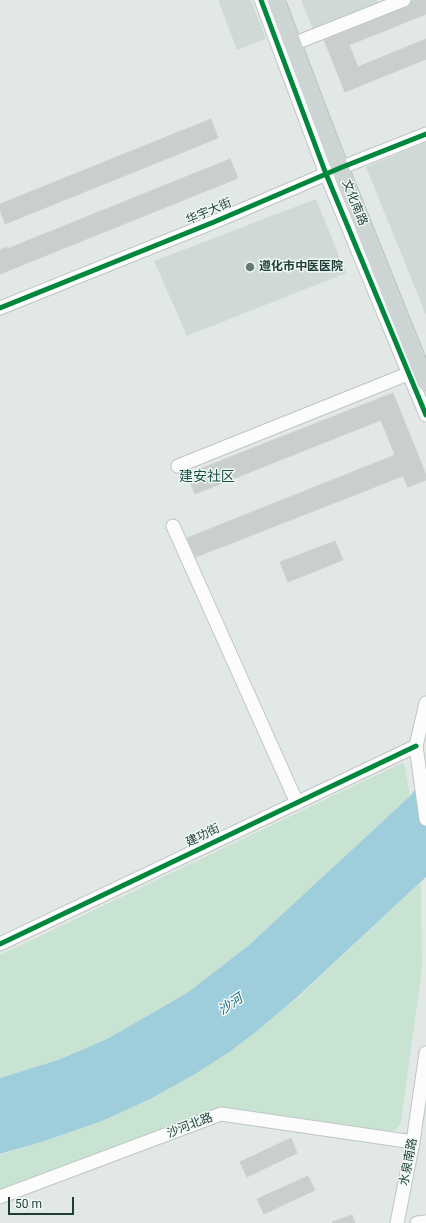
<!DOCTYPE html>
<meta charset="utf-8">
<style>
body{margin:0}
#map{position:relative;width:426px;height:1223px;overflow:hidden;background:#e2e8e6;font-family:Roboto,sans-serif}
canvas{display:block}
.scale{position:absolute;left:8px;top:1197px;width:66px;height:18px;box-sizing:border-box;border:2px solid #1e3d37;border-top:0;padding-left:5px;font-size:12px;line-height:14px;white-space:nowrap;color:#1e3d37;-webkit-text-stroke:3px #eff8f4;paint-order:stroke}
</style>
<div id="map">
<canvas width="426" height="1223"></canvas>
<div class="scale">50 m</div>
</div>
<script>
const g = document.querySelector('canvas').getContext('2d');
g.lineJoin = 'round';
function fillPath(path, color) {
  g.fillStyle = color;
  g.fill(path, 'evenodd');
}
function shape(rows) {
  const path = new Path2D();
  for (const r of rows) {
    path.moveTo(r[0], r[1]);
    for (let i = 2; i < r.length; i += 2) path.lineTo(r[i], r[i + 1]);
  }
  return path;
}
function stroke(path, color, width, dash) {
  g.strokeStyle = color;
  g.lineWidth = width;
  g.lineCap = dash ? 'butt' : 'round';
  g.setLineDash(dash || []);
  g.stroke(path);
}
function label(font, color, halo, rows, align = 'center') {
  g.font = font + ' Roboto,"Noto Sans SC",sans-serif';
  g.lineWidth = 3;
  g.setLineDash([]);
  g.textBaseline = 'middle';
  g.strokeStyle = halo;
  g.fillStyle = color;
  for (const [text, x, y, turn = 0] of rows) {
    g.save();
    g.translate(x, y);
    g.rotate((+turn || 0) * Math.PI / 180);
    g.textAlign = isNaN(turn) ? turn : align;
    if (halo) g.strokeText(text, 0, 0);
    g.fillText(text, 0, 0);
    g.restore();
  }
}
fillPath(shape([
 [218,0,251,0,266,39,237,50],
 [301,0,377,0,379,5,314,32],
 [426,142,426,315,366,167],
 [316,199,346,273,187,336,154,261]
]), '#cfdad6');
fillPath(shape([
 [404,762,410,796,249,945,187,993,107,1039,58,1060,0,1078,0,955],
 [421,882,422,968,401,1123,395,1131,354,1130,215,1109,0,1193,0,1155,41,1142,195,1074,228,1053,257,1031,295,1000]
]), '#c9e3d3');
fillPath(shape([
 [426,775,426,877,295,999,257,1031,228,1053,195,1074,152,1098,102,1121,41,1142,0,1154,0,1078,58,1060,107,1039,187,993,249,945,410,796]
]), '#9ecedb');
const building = shape([
 [412,0,426,0,426,14,349,45,358,67,426,39,426,59,345,92,324,40,407,7,410,5,412,0],
 [211,119,218,138,5,224,0,210,0,204,211,119],
 [230,159,238,178,0,274,0,250,6,247,7,249,230,159],
 [393,393,426,475,426,480,408,487,403,476,196,557,187,538,395,455,381,420,195,494,187,474,393,393],
 [335,541,343,560,288,582,280,562,335,541],
 [291,1138,297,1153,247,1177,240,1162,291,1138],
 [308,1176,315,1190,264,1214,257,1199,308,1176],
 [352,1215,355,1223,333,1223,332,1222,352,1215]
]);
fillPath(building, '#c9cfcd');
stroke(building, '#cad1cf', 1);
const minor = shape([
 [261,0,326,174,426,415],
 [293,44,404,0],
 [0,308,214,222,340,168,426,134],
 [178,466,415,371],
 [173,526,297,803],
 [426,703,416,746,426,819],
 [0,944,416,746],
 [0,1197,221,1114,413,1142],
 [397,1223,413,1142,426,1053],
 [417,1223,426,1222]
]);
const major = shape([
 [276,0,340,168,426,382]
]);
stroke(minor, '#bfc5c3', 15);
stroke(major, '#bbc5c3', 19);
stroke(minor, '#fbfcfb', 13);
stroke(major, '#ccd5d3', 17);
stroke(shape([
 [261,0,326,174,426,415],
 [0,308,214,222,340,168,426,134],
 [0,944,416,746]
]), '#00873e', 5);
for (const [x, y, r, color] of [
 [250,267,5,"#637974"]
]) {
  const dot = new Path2D();
  dot.arc(x, y, r, 0, 2 * Math.PI);
  g.fillStyle = color;
  g.fill(dot);
  stroke(dot, '#eff8f4', 1.5);
}
label('12px', '#1e3d37', '#eff8f4', [
 ["文化南路",354,203,68],
 ["华宇大街",209,212,-23],
 ["建功街",203,836,-26],
 ["沙河北路",190,1126,-21],
 ["水泉南路",409,1162,-79]
]);
label('bold 12px', '#1e3d37', '#eff8f4', [
 ["遵化市中医医院",259,267]
], 'left');
label('italic 13px', '#13657e', '#eff8f4', [
 ["沙河",231,1005,-34]
]);
label('14px', '#195046', '#eff8f4', [
 ["建安社区",207,477]
]);
</script>
